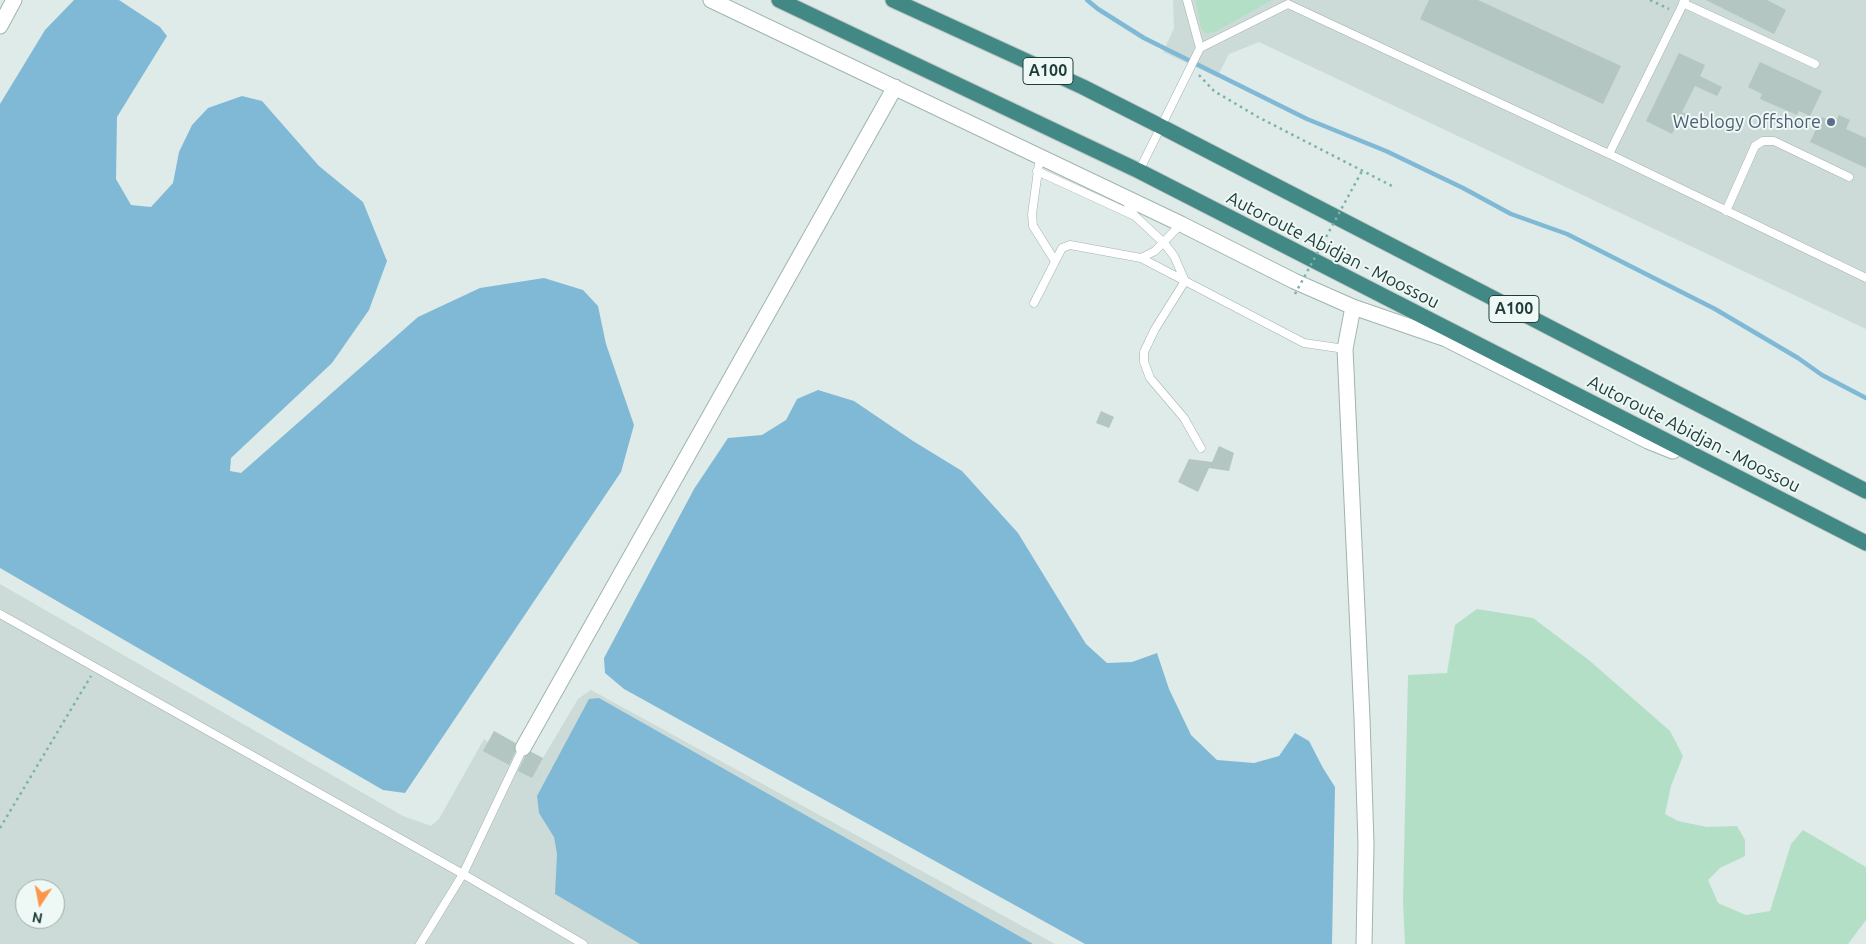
<!DOCTYPE html>
<style>
body{margin:0}
#map{position:relative;width:1866px;height:944px;overflow:hidden;background:#deebe8;font-family:Ubuntu,sans-serif}
canvas{display:block}
.north{position:absolute;left:15px;top:879px;width:50px;height:50px;box-sizing:border-box;background:#eef8f5;border:1px solid #9badaa;border-radius:50%;rotate:191deg;font-size:14px;font-weight:700;line-height:20px;text-align:center;color:#1e3c39}
.north::after{content:'';display:block;margin:auto;width:18px;height:22px;background:#fe9649;clip-path:polygon(50% 0,100% 100%,50% 72%,0 100%)}
</style>
<div id="map">
<canvas width="1866" height="944"></canvas>
<div class="north">N</div>
</div>
<script>
const g = document.querySelector('canvas').getContext('2d');
g.lineJoin = 'round';
function fillPath(path, color) {
  g.fillStyle = color;
  g.fill(path, 'evenodd');
}
function shape(rows) {
  const path = new Path2D();
  for (const r of rows) {
    path.moveTo(r[0], r[1]);
    for (let i = 2; i < r.length; i += 2) path.lineTo(r[i], r[i + 1]);
  }
  return path;
}
function stroke(path, color, width, dash) {
  g.strokeStyle = color;
  g.lineWidth = width;
  g.lineCap = dash ? 'butt' : 'round';
  g.setLineDash(dash || []);
  g.stroke(path);
}
function label(font, color, halo, rows, align = 'center') {
  g.font = font + ' Ubuntu,sans-serif';
  g.lineWidth = 4;
  g.setLineDash([]);
  g.textBaseline = 'middle';
  g.strokeStyle = halo;
  g.fillStyle = color;
  for (const [text, x, y, turn = 0] of rows) {
    g.save();
    g.translate(x, y);
    g.rotate((+turn || 0) * Math.PI / 180);
    g.textAlign = isNaN(turn) ? turn : align;
    if (halo) g.strokeText(text, 0, 0);
    g.fillText(text, 0, 0);
    g.restore();
  }
}
fillPath(shape([
 [1173,0,1866,0,1866,329,1259,42,1229,54,1217,77,1163,52,1174,28],
 [0,584,403,816,431,826,439,819,484,739,488,742,494,731,543,758,578,699,591,690,1055,944,0,944],
 [25,889,55,889,55,919,25,919]
]), '#ccdbd7');
fillPath(shape([
 [1196,0,1272,0,1215,32,1206,33,1202,30,1200,24],
 [1477,609,1533,618,1590,661,1670,731,1683,756,1671,786,1665,814,1678,821,1707,827,1737,826,1745,840,1745,856,1720,868,1708,880,1718,903,1746,915,1770,911,1791,844,1803,830,1866,867,1866,920,1848,944,1405,944,1403,902,1408,675,1447,673,1455,625]
]), '#b4dfc7');
fillPath(shape([
 [74,0,119,0,160,27,167,36,117,117,116,179,131,205,151,207,173,183,179,152,192,125,208,108,242,96,262,101,319,166,363,202,387,261,369,310,332,363,231,458,230,471,241,473,418,317,480,288,544,278,583,290,598,306,606,344,634,425,621,472,405,793,383,790,0,568,0,104,45,30],
 [818,390,854,401,913,441,962,471,1018,533,1086,644,1107,663,1132,662,1157,653,1169,689,1191,735,1217,760,1254,763,1279,756,1295,733,1309,741,1323,768,1335,787,1332,944,1085,944,624,689,605,673,604,658,694,489,728,438,762,435,786,420,797,399],
 [599,698,1033,944,640,944,555,894,557,854,554,837,539,813,537,796,589,699]
]), '#80b9d6');
stroke(shape([
 [1087,0,1098,9,1144,38,1307,119,1386,151,1463,188,1511,214,1567,234,1715,309,1798,358,1822,375,1866,398]
]), '#80b9d6', 4.5);
fillPath(shape([
 [1429,0,1478,0,1621,66,1603,104,1420,19],
 [1706,0,1767,0,1786,10,1774,34],
 [1679,53,1705,65,1700,76,1722,87,1717,96,1695,86,1682,112,1687,114,1682,124,1678,122,1672,134,1646,121],
 [1760,62,1822,91,1810,116,1799,111,1797,115,1760,99,1762,94,1748,87],
 [1839,115,1850,120,1846,129,1866,138,1866,168,1810,142,1822,117,1835,123],
 [1101,411,1114,417,1109,428,1096,423],
 [1219,446,1234,453,1229,471,1209,468,1198,492,1178,482,1189,459,1212,462],
 [494,731,515,743,515,752,509,765,483,751],
 [531,752,543,758,532,778,518,771,525,757]
]), '#b3c6c1');
const service = shape([
 [1187,0,1200,48],
 [1683,3,1815,64],
 [1609,154,1685,0],
 [1040,156,1032,214,1033,226,1055,261],
 [1037,171,1135,216],
 [1139,171,1200,48,1288,4,1609,154,1866,278],
 [1126,201,1135,216,1164,243,1174,256,1185,281,1155,329,1144,352,1144,362,1150,378,1184,418,1201,448],
 [1726,211,1755,146,1763,141,1774,141,1849,177],
 [1141,258,1155,251,1181,224],
 [1034,303,1062,248,1070,245,1141,258,1304,343,1345,349],
 [0,614,463,874,583,944],
 [420,944,463,874,523,748]
]);
const minor = shape([
 [711,0,1181,224,1294,281,1353,307,1446,339,1648,441,1673,451],
 [0,26,14,0],
 [1353,307,1345,349,1362,718,1366,844,1364,944],
 [523,748,895,87]
]);
const trunk = shape([
 [779,0,1139,171,1866,543],
 [893,0,1083,87,1162,127,1866,491]
]);
stroke(service, '#a1b3b0', 9);
stroke(minor, '#a1b3b0', 17);
stroke(trunk, '#c0c8c8', 17);
stroke(shape([
 [1650,0,1669,9],
 [1199,75,1214,91,1258,117,1394,187],
 [0,828,91,676]
]), '#7bb2aa', 2.5, [2.5, 4]);
stroke(service, '#fff', 8);
stroke(minor, '#fff', 15);
stroke(trunk, '#428884', 15);
stroke(shape([
 [1295,294,1362,171]
]), '#7bb2aa', 2.5, [2.5, 4]);
for (const [x, y, r, color] of [
 [1831,122,5,"#5c6f8a"]
]) {
  const dot = new Path2D();
  dot.arc(x, y, r, 0, 2 * Math.PI);
  g.fillStyle = color;
  g.fill(dot);
  stroke(dot, '#eef8f5', 2);
}
for (const [x, y, w] of [
 [1048,71,50],
 [1514,309,50]
]) {
  const box = new Path2D();
  box.roundRect(x - w / 2, y - 13.5, w, 27, 4);
  g.fillStyle = '#eef8f5';
  g.fill(box);
  stroke(box, '#1e3c39', 1);
}
label('bold 16px', '#1e3c39', null, [
 ["A100",1048,71],
 ["A100",1514,309]
]);
label('18px', '#4e5e75', '#eef8f5', [
 ["Weblogy Offshore",1821,122]
], 'right');
label('18px', '#1e3c39', '#eef8f5', [
 ["Autoroute Abidjan - Moossou",1333,250,27],
 ["Autoroute Abidjan - Moossou",1694,434,27]
]);
</script>
